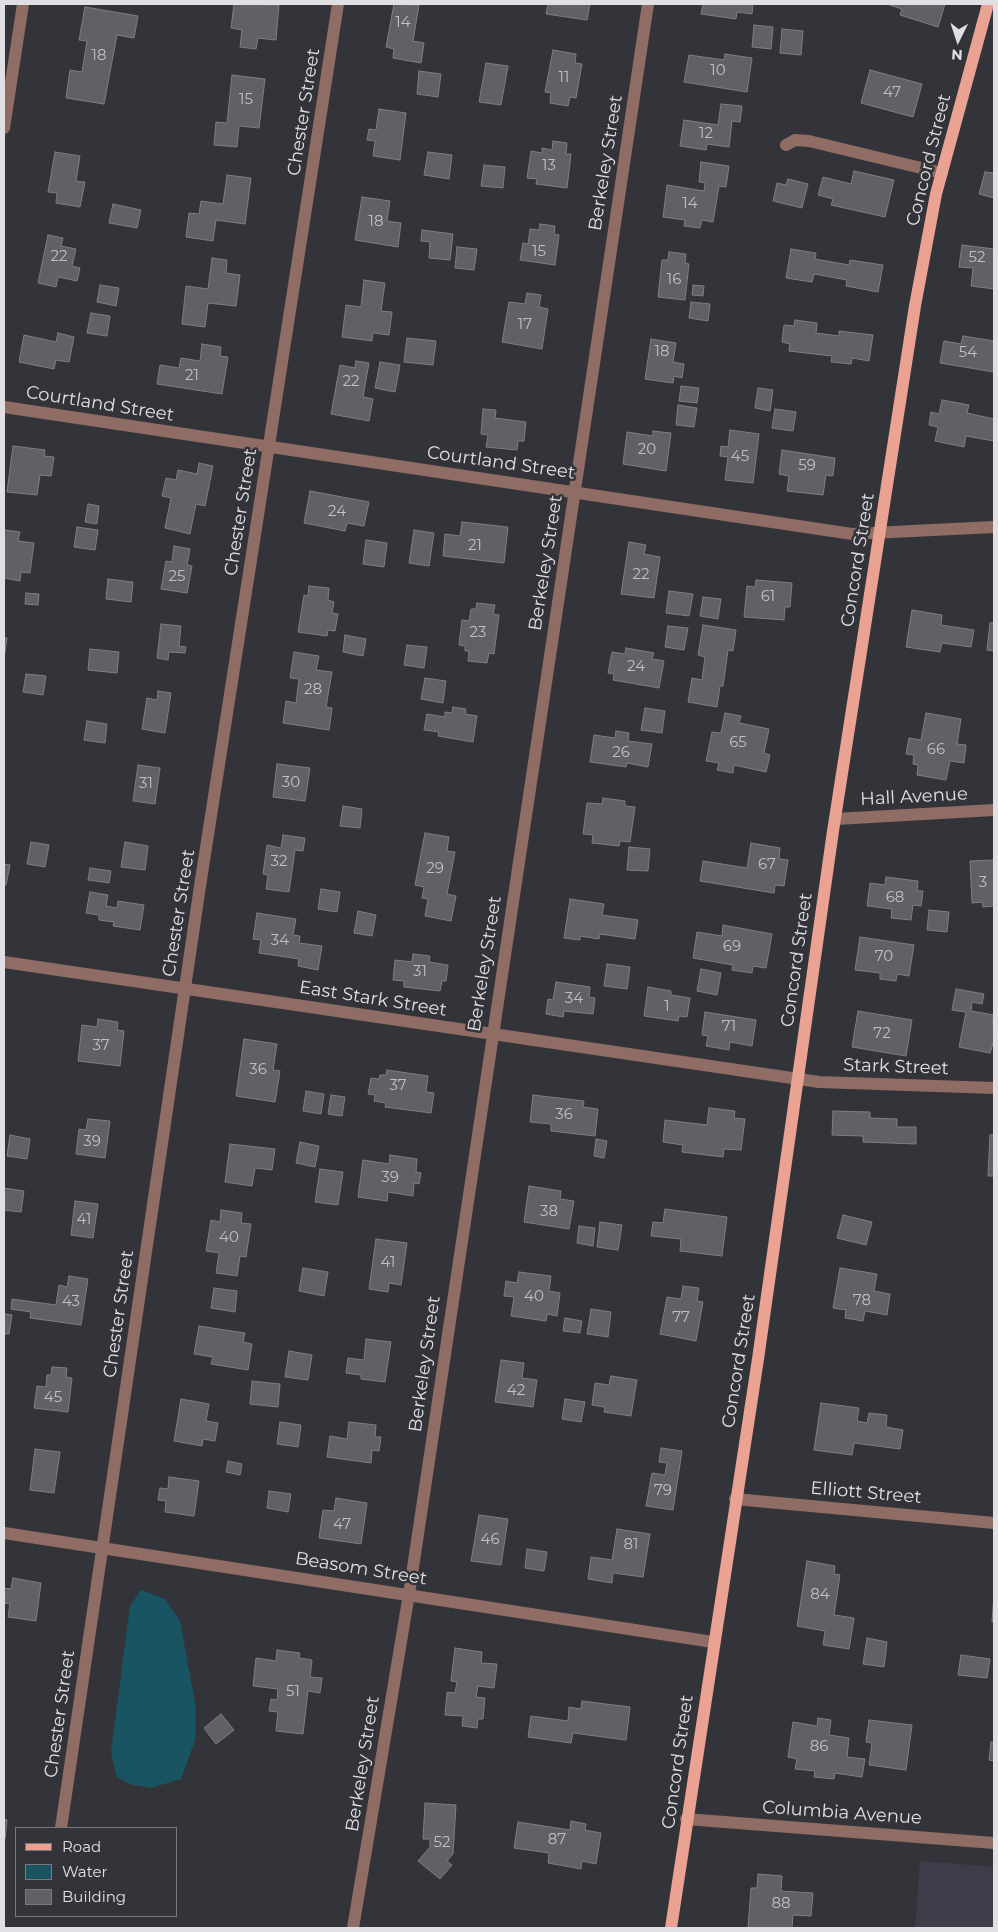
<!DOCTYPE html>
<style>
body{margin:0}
#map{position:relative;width:998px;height:1932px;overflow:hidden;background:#33343a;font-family:Montserrat,sans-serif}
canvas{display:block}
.frame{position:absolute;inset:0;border:5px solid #e0e0e4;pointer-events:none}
.legend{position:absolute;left:15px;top:1827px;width:162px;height:90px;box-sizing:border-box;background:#33343a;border:1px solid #78797e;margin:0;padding:6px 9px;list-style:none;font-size:15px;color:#e0e0e4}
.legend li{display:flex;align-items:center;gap:10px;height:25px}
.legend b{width:25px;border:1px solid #78797e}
.north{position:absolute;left:933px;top:15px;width:50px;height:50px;-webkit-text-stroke:4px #33343a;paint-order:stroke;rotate:184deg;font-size:14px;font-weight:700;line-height:20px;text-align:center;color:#e0e0e4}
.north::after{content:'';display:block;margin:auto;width:18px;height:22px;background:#e0e0e4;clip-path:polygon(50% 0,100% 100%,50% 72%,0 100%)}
</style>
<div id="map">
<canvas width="998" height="1932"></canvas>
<div class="frame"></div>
<ul class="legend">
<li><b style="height:6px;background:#eaa292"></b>Road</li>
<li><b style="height:14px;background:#185461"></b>Water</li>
<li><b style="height:14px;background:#625f66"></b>Building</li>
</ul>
<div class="north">N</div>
</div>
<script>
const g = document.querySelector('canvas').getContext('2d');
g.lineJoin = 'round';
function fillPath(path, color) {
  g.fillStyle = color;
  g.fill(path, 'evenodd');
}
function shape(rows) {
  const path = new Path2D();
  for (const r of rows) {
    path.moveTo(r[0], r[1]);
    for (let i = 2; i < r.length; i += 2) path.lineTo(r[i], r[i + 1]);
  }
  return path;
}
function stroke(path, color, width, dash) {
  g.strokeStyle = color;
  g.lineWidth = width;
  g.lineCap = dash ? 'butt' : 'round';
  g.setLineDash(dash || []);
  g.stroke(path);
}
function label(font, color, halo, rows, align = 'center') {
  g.font = font + ' Montserrat,sans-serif';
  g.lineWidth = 5;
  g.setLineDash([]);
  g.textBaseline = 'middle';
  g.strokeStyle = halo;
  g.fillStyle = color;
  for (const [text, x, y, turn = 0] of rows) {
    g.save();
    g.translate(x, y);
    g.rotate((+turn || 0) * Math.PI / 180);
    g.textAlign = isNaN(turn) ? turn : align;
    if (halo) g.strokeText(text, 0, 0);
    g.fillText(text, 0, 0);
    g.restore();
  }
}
fillPath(shape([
 [920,1861,994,1867,994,1928,915,1928]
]), '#3d3d49');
fillPath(shape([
 [141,1590,165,1599,180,1621,196,1708,195,1740,181,1779,151,1788,129,1784,116,1776,111,1752,130,1606]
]), '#185461');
const building = shape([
 [234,4,279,5,276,40,258,38,256,49,240,47,242,30,231,28,234,4],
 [394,4,419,5,413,41,424,43,421,63,393,58,394,49,386,47,394,4],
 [548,4,590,4,587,20,546,14,548,4],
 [703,4,753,4,752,14,737,12,736,19,701,14,703,4],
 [887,4,945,4,938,27,900,15,902,9,887,4],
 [85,7,138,16,134,38,117,35,104,104,66,98,70,70,82,72,87,41,79,40,85,7],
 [754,25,773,27,771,49,752,47,754,25],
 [782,29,803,31,801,55,780,53,782,29],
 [553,50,576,54,575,63,582,64,576,98,570,97,568,106,550,103,551,93,545,92,553,50],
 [725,54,752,58,747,92,684,82,689,55,724,60,725,54],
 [486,63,508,66,501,105,479,102,486,63],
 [870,70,922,84,913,117,861,103,870,70],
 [419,71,441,74,438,97,417,94,419,71],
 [232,75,265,79,259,128,239,126,237,147,214,145,216,122,227,123,232,75],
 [721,104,742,106,740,122,732,121,729,147,707,144,706,150,680,146,684,120,718,125,721,104],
 [379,109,406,113,400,160,373,156,375,141,367,140,369,129,376,130,379,109],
 [553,141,567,143,566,154,571,154,567,188,536,184,537,179,527,178,531,151,542,153,542,148,552,150,553,141],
 [55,152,80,156,76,181,85,182,80,207,56,203,57,193,48,192,55,152],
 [428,152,452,155,449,179,424,175,428,152],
 [701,162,729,166,726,187,719,186,713,222,702,220,700,228,684,226,685,220,663,217,667,185,704,191,705,183,699,182,701,162],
 [484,165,505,167,503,188,481,186,484,165],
 [854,171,894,180,885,217,831,205,833,199,818,195,823,177,851,184,854,171],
 [985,172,994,173,994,198,979,194,985,172],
 [227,175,251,178,245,224,216,220,213,241,186,237,189,213,199,214,201,201,223,204,227,175],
 [788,179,808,184,802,208,773,201,777,183,786,185,788,179],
 [362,197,390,201,387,221,401,223,398,247,355,240,362,197],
 [113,204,141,210,137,228,109,223,113,204],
 [540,224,555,226,554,234,559,235,555,265,520,260,523,243,528,244,530,229,539,230,540,224],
 [422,230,453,234,450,260,429,258,430,242,421,241,422,230],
 [48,235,63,238,61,246,76,249,72,266,80,268,77,281,58,277,56,287,38,283,48,235],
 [962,245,994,249,994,289,971,286,973,268,959,267,962,245],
 [457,247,477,249,474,270,455,268,457,247],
 [791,249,816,253,815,259,849,265,850,260,883,265,878,292,846,286,847,280,814,274,812,282,786,278,791,249],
 [669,252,686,254,685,263,689,264,685,300,658,297,662,260,668,260,669,252],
 [212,258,227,260,226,273,240,275,236,306,208,303,205,327,182,324,186,286,208,289,212,258],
 [364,280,385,283,381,311,392,312,389,335,373,333,372,341,342,337,346,305,361,307,364,280],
 [100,285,119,288,116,306,97,302,100,285],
 [693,285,704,286,703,296,692,295,693,285],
 [527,293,541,295,539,307,548,309,542,349,502,342,509,302,525,304,527,293],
 [691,302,710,304,708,321,689,318,691,302],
 [91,313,110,316,107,336,87,333,91,313],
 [795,320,817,323,816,333,839,336,839,331,873,335,869,361,852,358,851,364,831,362,832,356,789,351,790,344,782,342,784,325,794,326,795,320],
 [58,333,74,337,69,362,56,360,54,369,19,362,24,335,56,342,58,333],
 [963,336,994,341,994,372,940,363,944,341,961,344,963,336],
 [407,338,436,341,433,365,404,362,407,338],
 [651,339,676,343,673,362,684,364,682,378,674,376,673,383,645,379,651,339],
 [202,344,221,347,220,356,228,357,222,394,157,384,160,365,179,368,181,358,200,361,202,344],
 [356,361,369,363,363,397,373,399,369,421,331,414,340,365,355,368,356,361],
 [380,362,400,365,395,392,375,388,380,362],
 [681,386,699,388,697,403,679,401,681,386],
 [758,388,773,390,770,411,755,408,758,388],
 [942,400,969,405,967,413,994,419,994,441,966,436,964,447,935,441,938,427,929,425,931,412,939,414,942,400],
 [678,405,697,408,694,427,676,425,678,405],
 [483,409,496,410,495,418,526,422,524,441,518,441,517,450,486,447,488,435,481,434,483,409],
 [775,409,796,412,793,431,772,428,775,409],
 [730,430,759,434,753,483,725,480,728,457,720,456,721,446,728,447,730,430],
 [653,431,671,433,666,471,623,464,627,432,653,436,653,431],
 [13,446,45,450,44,456,54,457,51,476,40,475,37,495,7,492,13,446],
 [782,450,835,458,833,476,826,475,823,495,787,491,789,476,779,474,782,450],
 [199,463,213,466,205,506,196,504,190,534,165,528,171,498,162,496,166,478,176,480,178,470,197,474,199,463],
 [310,491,369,502,364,526,347,523,345,531,304,523,310,491],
 [88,504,99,506,97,524,85,522,88,504],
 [462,522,508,527,504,563,443,556,445,534,460,536,462,522],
 [77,527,98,530,95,550,74,547,77,527],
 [4,530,20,532,18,541,34,543,30,573,21,572,20,581,4,578,4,530],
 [414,530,434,533,429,566,409,563,414,530],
 [366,540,387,543,384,567,363,564,366,540],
 [629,542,646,545,644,554,660,557,654,598,621,594,629,542],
 [174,546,190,549,187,565,192,566,187,593,161,589,166,561,172,562,174,546],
 [108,579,133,582,131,602,106,599,108,579],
 [756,580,792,583,790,607,785,607,784,620,744,617,747,586,755,587,756,580],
 [309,586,329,588,328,600,334,602,332,613,338,614,335,631,328,630,327,636,298,632,304,595,308,596,309,586],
 [669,591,693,594,689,616,666,613,669,591],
 [26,593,39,594,38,605,25,604,26,593],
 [703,597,721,599,718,619,700,616,703,597],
 [477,603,495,605,493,614,499,615,494,654,489,653,487,663,468,661,469,651,465,651,465,646,459,645,462,620,469,621,471,609,476,609,477,603],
 [912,610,942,615,941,625,974,630,971,647,942,643,940,652,906,647,912,610],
 [990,623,994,623,994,651,987,650,990,623],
 [161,624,181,626,179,646,186,647,185,653,169,652,168,660,157,658,161,624],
 [703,625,736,630,733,651,728,650,723,686,720,686,717,707,688,702,692,678,702,680,705,657,698,655,703,625],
 [668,626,688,628,684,650,665,647,668,626],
 [345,635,366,639,363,656,343,652,345,635],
 [4,638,7,638,4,658,4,638],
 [407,645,427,647,424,668,404,665,407,645],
 [626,648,654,653,652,659,664,661,659,688,613,680,614,674,608,673,612,652,625,654,626,648],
 [90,649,119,652,117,673,88,670,90,649],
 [294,652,319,656,316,670,332,672,326,707,332,708,329,730,283,723,286,701,296,703,299,679,290,678,294,652],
 [26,674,46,676,43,695,23,692,26,674],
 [425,678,446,681,443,703,421,699,425,678],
 [158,691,171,693,165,733,142,729,147,698,157,700,158,691],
 [453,707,466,709,465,714,477,716,473,742,438,736,439,732,424,730,427,714,445,717,445,712,452,713,453,707],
 [645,708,665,711,662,733,641,730,645,708],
 [725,713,741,716,739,723,769,729,764,753,770,755,766,772,734,765,733,773,717,770,719,763,706,761,712,732,721,733,725,713],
 [926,713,961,719,957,744,966,745,964,763,950,761,946,780,917,775,918,765,913,764,914,755,906,754,909,738,921,740,926,713],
 [87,721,107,724,105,743,84,740,87,721],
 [616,731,629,733,628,741,652,744,648,767,627,763,626,767,590,762,594,735,615,738,616,731],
 [277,764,310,768,305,801,273,797,277,764],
 [138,765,160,768,155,804,133,801,138,765],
 [603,798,625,801,625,806,635,807,630,842,620,841,619,846,592,843,593,835,583,834,587,803,602,804,603,798],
 [343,806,362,809,360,828,340,826,343,806],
 [425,833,449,837,447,851,455,852,447,894,456,896,451,921,425,916,428,899,422,898,424,887,415,885,425,833],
 [283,835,305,838,303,851,295,850,289,892,266,889,268,875,263,874,267,845,281,848,283,835],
 [31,842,49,845,45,867,27,864,31,842],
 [125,842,148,846,145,870,121,867,125,842],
 [751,843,780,848,779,859,788,860,784,886,775,885,774,893,700,881,703,861,747,868,751,843],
 [629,847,650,849,648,871,627,870,629,847],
 [994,860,994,906,983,907,982,902,972,903,970,861,994,860],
 [4,864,10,865,6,885,4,885,4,864],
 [90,868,111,871,109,883,88,880,90,868],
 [886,877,918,881,917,891,923,891,921,906,913,905,911,920,891,918,892,909,867,906,870,883,885,885,886,877],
 [321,889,340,892,337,912,318,909,321,889],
 [90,892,108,895,106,906,117,908,118,901,144,905,140,930,113,926,114,922,99,920,99,915,86,913,90,892],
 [570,899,604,904,602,915,638,920,635,939,600,934,599,939,580,936,580,940,564,938,570,899],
 [929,910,949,912,947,932,927,930,929,910],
 [358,911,376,915,372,936,354,933,358,911],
 [257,913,296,919,293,935,300,936,299,943,322,946,318,970,298,966,299,959,259,953,261,940,253,939,257,913],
 [723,925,772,934,766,968,753,966,752,973,732,970,733,965,693,958,697,932,722,936,723,925],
 [860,937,914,945,909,976,897,974,896,981,880,979,880,973,855,970,860,937],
 [413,954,430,956,429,962,448,965,446,981,442,981,440,991,404,987,404,981,393,980,395,960,412,962,413,954],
 [607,964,630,967,627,989,604,986,607,964],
 [701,969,721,973,717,995,697,991,701,969],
 [556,982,590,987,589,997,595,998,593,1014,564,1011,563,1017,546,1014,548,999,553,1000,556,982],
 [648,987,671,991,671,995,690,998,687,1017,679,1016,678,1021,644,1016,648,987],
 [956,989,984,994,982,1004,972,1002,971,1011,994,1015,992,1024,994,1025,994,1040,990,1053,959,1047,966,1012,952,1010,956,989],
 [858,1011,912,1020,906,1056,852,1047,858,1011],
 [705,1012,756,1020,752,1046,730,1042,729,1050,706,1046,708,1036,702,1035,705,1012],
 [98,1019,118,1022,117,1030,124,1031,120,1066,78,1061,82,1025,97,1027,98,1019],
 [244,1039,277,1044,273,1070,280,1071,275,1102,236,1096,244,1039],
 [387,1070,428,1076,426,1092,434,1093,431,1113,385,1107,386,1103,374,1101,375,1095,368,1094,371,1078,379,1079,380,1075,386,1075,387,1070],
 [306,1091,324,1094,321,1114,303,1111,306,1091],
 [331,1095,345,1097,342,1116,328,1114,331,1095],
 [533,1095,584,1101,583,1107,598,1109,595,1136,551,1131,551,1124,530,1122,533,1095],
 [709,1108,735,1111,734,1118,745,1119,741,1150,724,1149,723,1157,682,1152,683,1145,663,1142,665,1120,707,1125,709,1108],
 [833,1111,870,1112,870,1118,897,1119,897,1127,916,1127,916,1144,863,1142,863,1136,832,1135,833,1111],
 [88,1119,110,1121,105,1158,76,1154,79,1129,86,1130,88,1119],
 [10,1135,30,1139,27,1159,7,1156,10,1135],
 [990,1135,994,1135,994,1176,988,1176,990,1135],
 [596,1139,607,1141,604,1158,594,1156,596,1139],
 [300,1142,319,1146,315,1167,296,1163,300,1142],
 [230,1144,275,1149,272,1170,255,1168,252,1186,225,1182,230,1144],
 [390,1155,417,1159,416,1172,421,1173,419,1184,414,1183,413,1196,388,1192,387,1201,358,1197,363,1160,389,1164,390,1155],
 [320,1169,343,1172,338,1205,315,1202,320,1169],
 [529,1186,561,1191,560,1199,574,1201,569,1229,524,1222,529,1186],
 [4,1188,24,1191,21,1212,4,1210,4,1188],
 [75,1201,98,1204,93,1238,71,1235,75,1201],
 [665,1209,727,1217,722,1256,680,1251,681,1239,651,1236,653,1222,663,1223,665,1209],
 [221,1210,242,1213,241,1223,251,1224,246,1257,240,1256,237,1276,216,1273,219,1253,206,1251,211,1220,220,1222,221,1210],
 [843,1215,872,1222,866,1245,837,1238,843,1215],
 [600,1222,622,1225,618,1250,597,1247,600,1222],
 [579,1226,595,1228,593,1246,577,1243,579,1226],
 [376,1239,407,1243,401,1285,389,1283,388,1292,369,1289,376,1239],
 [303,1268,328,1272,324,1296,299,1291,303,1268],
 [840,1268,877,1274,874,1291,890,1294,887,1315,865,1311,863,1321,845,1318,846,1310,833,1308,840,1268],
 [519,1272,551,1276,549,1291,560,1293,557,1316,547,1314,546,1321,511,1316,514,1297,504,1296,506,1281,517,1283,519,1272],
 [69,1276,88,1279,81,1325,30,1318,31,1312,11,1309,12,1299,56,1305,59,1285,67,1287,69,1276],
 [683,1286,699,1288,697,1301,703,1302,696,1341,660,1334,667,1297,681,1299,683,1286],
 [214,1288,237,1291,235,1312,211,1308,214,1288],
 [591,1309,611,1312,608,1337,587,1334,591,1309],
 [4,1314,12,1315,9,1334,4,1334,4,1314],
 [565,1318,582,1321,580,1333,563,1331,565,1318],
 [199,1326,245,1333,243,1342,252,1344,248,1370,211,1364,213,1357,194,1354,199,1326],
 [366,1339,391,1342,385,1382,361,1379,361,1375,346,1373,348,1358,364,1360,366,1339],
 [289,1351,312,1355,308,1380,285,1377,289,1351],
 [501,1360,524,1363,522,1378,537,1380,533,1407,495,1402,501,1360],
 [52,1367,67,1368,66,1377,72,1378,68,1412,34,1408,37,1386,46,1387,47,1375,51,1375,52,1367],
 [611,1376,637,1380,631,1416,604,1412,605,1407,592,1405,595,1383,609,1385,611,1376],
 [252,1381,280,1384,278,1407,250,1404,252,1381],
 [181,1399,209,1404,206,1421,218,1423,215,1441,203,1439,202,1446,174,1441,181,1399],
 [565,1399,585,1402,581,1422,562,1419,565,1399],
 [821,1403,859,1408,857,1421,867,1423,869,1413,887,1415,886,1427,903,1430,900,1449,854,1443,852,1455,814,1450,821,1403],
 [280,1422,301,1425,298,1447,277,1444,280,1422],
 [349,1422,376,1425,375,1437,381,1437,379,1451,372,1450,371,1463,327,1457,330,1436,347,1439,349,1422],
 [661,1448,682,1451,673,1510,646,1506,652,1473,665,1475,667,1463,659,1462,661,1448],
 [35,1449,60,1452,54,1493,30,1490,35,1449],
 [228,1461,242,1464,240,1475,226,1472,228,1461],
 [169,1477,199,1481,194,1516,165,1512,166,1501,158,1500,160,1488,168,1489,169,1477],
 [269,1491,291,1494,288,1512,267,1508,269,1491],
 [336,1498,367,1503,361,1544,319,1538,323,1510,334,1511,336,1498],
 [479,1515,508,1519,501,1565,471,1561,479,1515],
 [617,1529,650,1534,643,1577,613,1573,612,1583,588,1579,591,1557,612,1560,617,1529],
 [527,1549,547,1552,544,1571,525,1568,527,1549],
 [807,1561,835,1566,834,1574,840,1575,834,1615,854,1618,849,1649,823,1645,825,1631,797,1626,807,1561],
 [13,1578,41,1583,36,1621,8,1617,10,1604,4,1603,4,1588,11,1589,13,1578],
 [994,1595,994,1622,992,1622,994,1595],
 [867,1638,887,1642,884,1667,863,1664,867,1638],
 [455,1648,482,1652,481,1663,497,1664,494,1688,478,1686,476,1697,485,1698,483,1719,478,1719,477,1728,462,1726,463,1716,445,1715,447,1692,455,1693,457,1682,451,1681,455,1648],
 [277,1650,300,1653,299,1658,312,1660,310,1677,322,1678,320,1693,308,1691,303,1734,276,1731,278,1712,269,1711,271,1699,277,1700,278,1689,253,1686,256,1658,276,1661,277,1650],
 [961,1655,990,1659,987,1678,958,1675,961,1655],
 [582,1701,630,1707,626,1740,573,1733,571,1743,528,1737,531,1716,568,1721,569,1707,581,1709,582,1701],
 [221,1714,234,1730,216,1744,204,1728,221,1714],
 [818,1718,831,1720,829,1735,849,1738,847,1757,865,1759,862,1777,835,1773,834,1779,814,1777,815,1771,795,1769,797,1759,788,1757,793,1722,817,1726,818,1718],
 [869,1720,912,1725,906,1770,869,1765,872,1743,866,1742,869,1720],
 [991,1742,994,1742,994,1761,989,1760,991,1742],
 [425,1803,456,1805,453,1854,447,1861,452,1865,440,1879,418,1861,430,1847,430,1839,423,1839,425,1803],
 [4,1819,7,1820,5,1839,4,1839,4,1819],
 [571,1821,586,1824,585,1830,601,1833,596,1864,582,1861,581,1869,548,1863,549,1853,514,1848,518,1822,570,1830,571,1821],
 [758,1874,782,1876,781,1891,813,1893,811,1916,793,1915,792,1928,748,1928,751,1888,757,1888,758,1874]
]);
fillPath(building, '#625f66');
stroke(building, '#807d84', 1);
stroke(shape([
 [4,128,23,4],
 [786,145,795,140,809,141,942,173],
 [4,407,852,534,994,527],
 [836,819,994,810],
 [4,962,819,1082,994,1088],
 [735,1499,994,1523],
 [4,1533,713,1642],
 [686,1819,994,1843],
 [61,1828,200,886,338,4],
 [353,1928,409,1594,648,4]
]), '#8f6c64', 12);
stroke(shape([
 [671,1928,758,1359,833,831,915,306,936,194,988,4]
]), '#eaa292', 12);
label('15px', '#c0c0c4', null, [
 ["14",403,23],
 ["18",99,56],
 ["10",718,71],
 ["11",564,78],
 ["47",892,93],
 ["15",246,100],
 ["12",706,134],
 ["13",549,166],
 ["14",690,204],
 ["18",376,222],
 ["15",539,252],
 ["22",59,257],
 ["52",977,258],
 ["16",674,280],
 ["17",525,325],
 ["18",662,352],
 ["54",968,353],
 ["21",192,376],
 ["22",351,382],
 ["20",647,450],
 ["45",740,457],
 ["59",807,466],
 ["24",337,512],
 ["21",475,546],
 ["22",641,575],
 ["25",177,577],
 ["61",768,597],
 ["23",478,633],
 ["24",636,667],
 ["28",313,690],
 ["65",738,743],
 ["66",936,750],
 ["26",621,753],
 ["30",291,783],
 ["31",146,784],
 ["32",279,862],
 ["67",767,865],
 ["29",435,869],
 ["3",983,883],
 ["68",895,898],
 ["34",280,941],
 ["69",732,947],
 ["70",884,957],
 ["31",420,972],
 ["34",574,999],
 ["1",667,1007],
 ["71",729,1027],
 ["72",882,1034],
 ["37",101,1046],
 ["36",258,1070],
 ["37",398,1086],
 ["36",564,1115],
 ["39",92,1142],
 ["39",390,1178],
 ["38",549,1212],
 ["41",84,1220],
 ["40",229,1238],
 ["41",388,1263],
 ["40",534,1297],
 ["78",862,1301],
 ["43",71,1302],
 ["77",681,1318],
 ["42",516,1391],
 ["45",53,1398],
 ["79",663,1491],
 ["47",342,1525],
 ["46",490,1540],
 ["81",631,1545],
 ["84",820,1595],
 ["51",293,1692],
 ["86",819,1747],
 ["87",557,1840],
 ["52",442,1843],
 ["88",781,1904]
]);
label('18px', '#e0e0e4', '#33343a', [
 ["Chester Street",304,112,-81],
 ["Concord Street",929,160,-76],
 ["Berkeley Street",606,163,-81],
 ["Courtland Street",100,404,9],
 ["Courtland Street",501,463,8],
 ["Chester Street",241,512,-81],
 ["Concord Street",858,560,-81],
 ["Berkeley Street",546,563,-81],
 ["Hall Avenue",914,797,-3],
 ["Chester Street",179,913,-81],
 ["Concord Street",797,960,-82],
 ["Berkeley Street",485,964,-81],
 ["East Stark Street",373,999,9],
 ["Stark Street",896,1067,2],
 ["Chester Street",119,1314,-82],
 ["Concord Street",739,1361,-81],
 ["Berkeley Street",425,1364,-82],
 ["Elliott Street",866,1493,5],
 ["Beasom Street",361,1569,9],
 ["Chester Street",60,1714,-82],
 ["Concord Street",678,1762,-82],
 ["Berkeley Street",363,1764,-81],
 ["Columbia Avenue",842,1813,4]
]);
</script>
